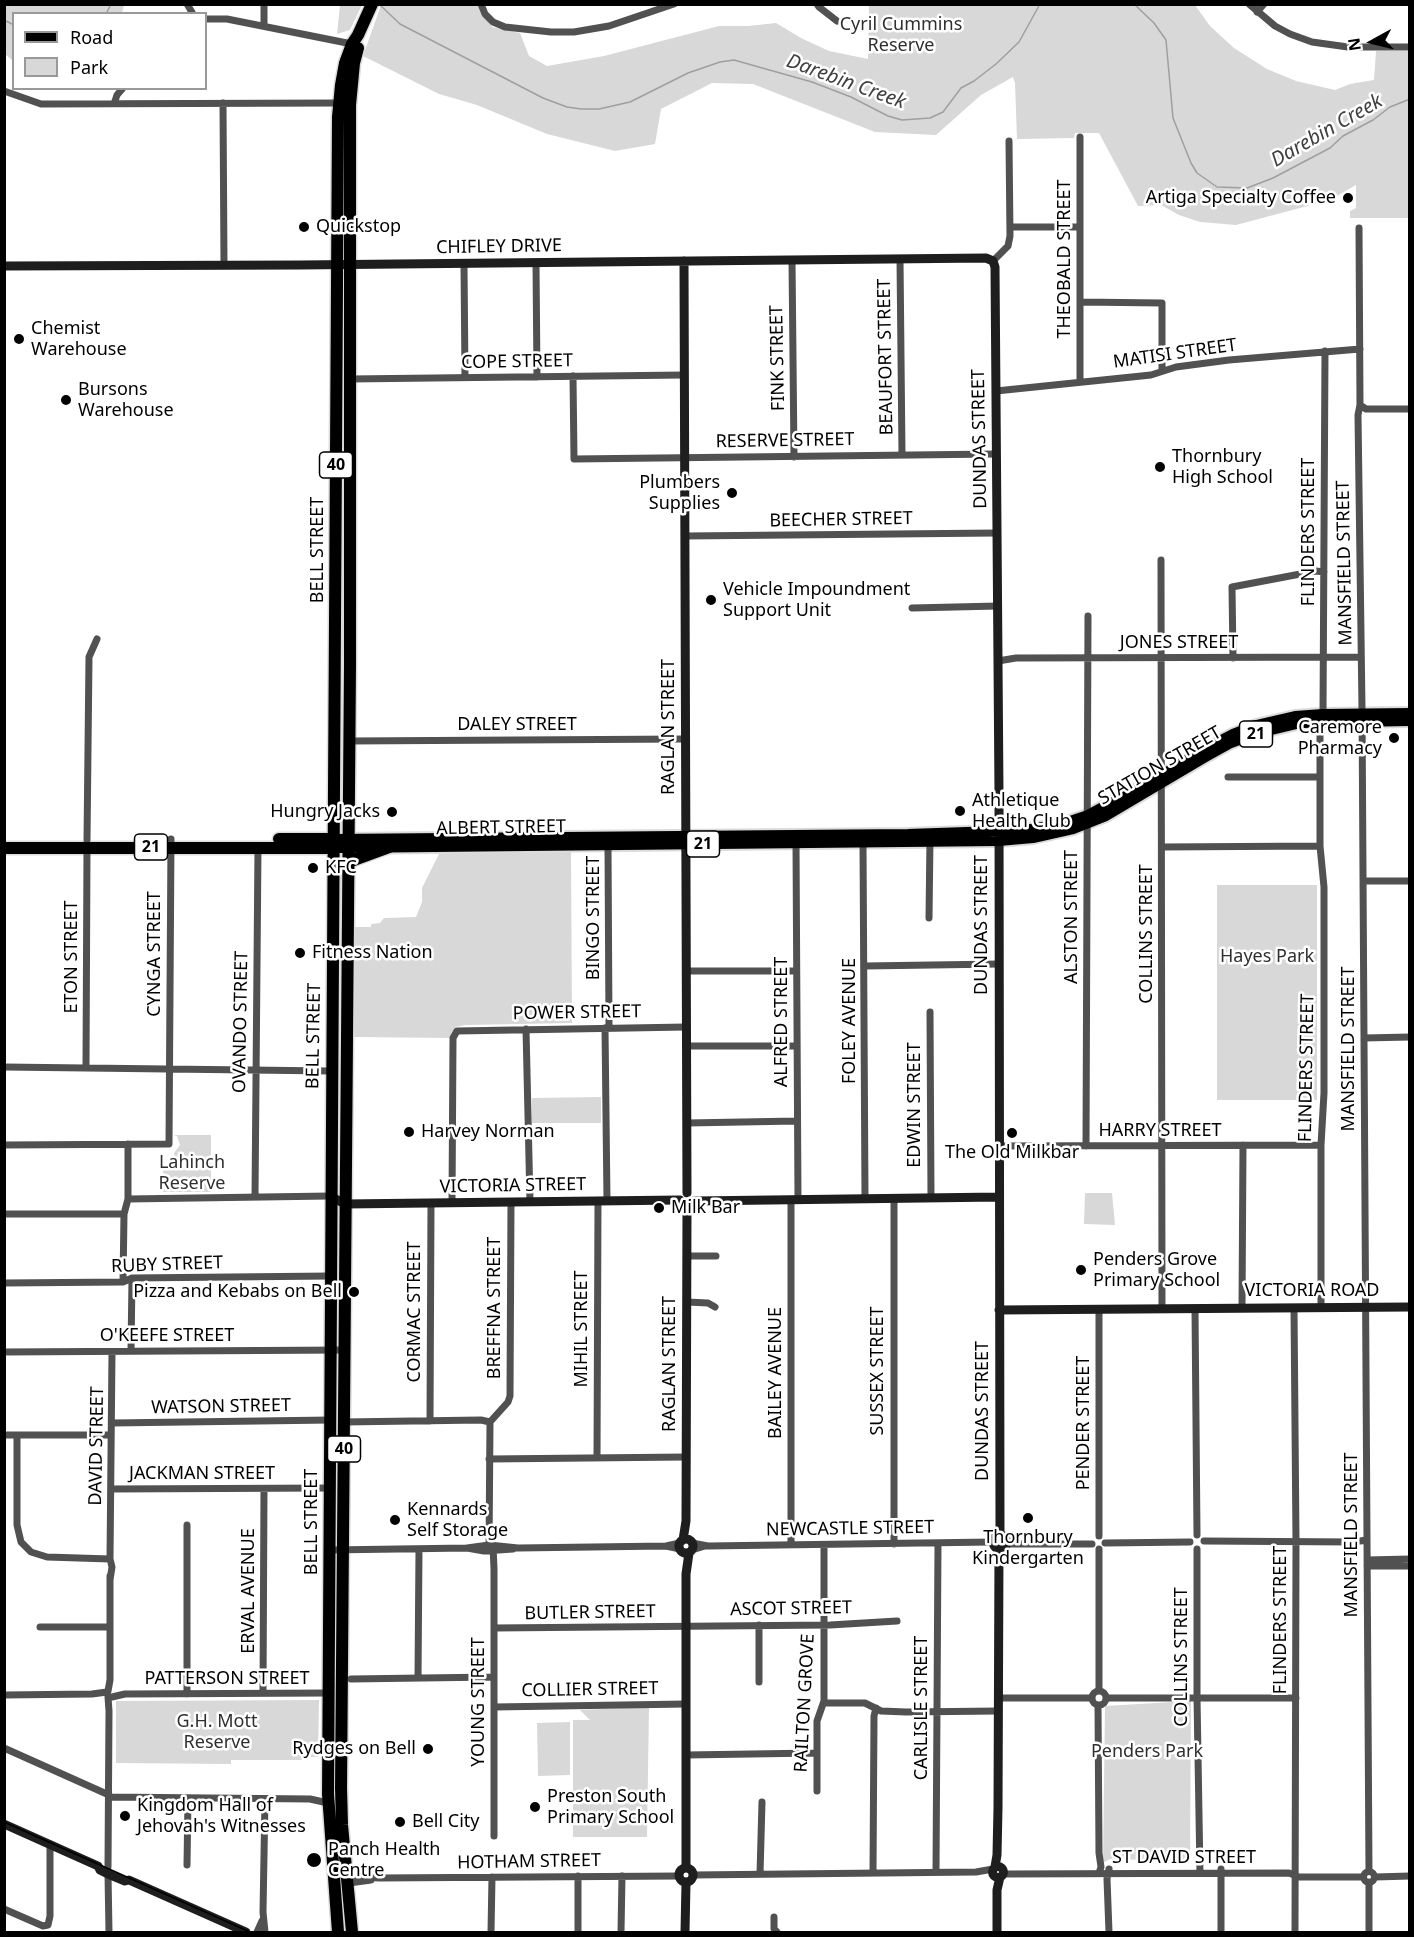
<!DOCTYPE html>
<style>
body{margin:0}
#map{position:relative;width:1414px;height:1937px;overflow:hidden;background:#fff;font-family:"Noto Sans",sans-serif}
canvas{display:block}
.frame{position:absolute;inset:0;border:6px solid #000;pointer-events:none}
.legend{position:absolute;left:12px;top:12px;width:195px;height:78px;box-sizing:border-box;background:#fff;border:2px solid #999;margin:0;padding:8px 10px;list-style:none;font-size:18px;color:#000}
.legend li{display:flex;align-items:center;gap:12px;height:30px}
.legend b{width:30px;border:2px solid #999}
.north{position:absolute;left:1342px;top:12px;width:60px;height:60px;-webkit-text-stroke:4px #fff;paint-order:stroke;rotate:262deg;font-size:16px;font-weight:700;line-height:24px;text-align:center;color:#000}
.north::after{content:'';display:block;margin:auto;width:21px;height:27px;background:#000;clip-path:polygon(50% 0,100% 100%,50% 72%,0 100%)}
</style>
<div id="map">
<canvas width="1414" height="1937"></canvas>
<div class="frame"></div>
<ul class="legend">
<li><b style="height:8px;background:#000"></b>Road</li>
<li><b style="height:16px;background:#d8d8d8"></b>Park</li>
</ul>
<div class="north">N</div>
</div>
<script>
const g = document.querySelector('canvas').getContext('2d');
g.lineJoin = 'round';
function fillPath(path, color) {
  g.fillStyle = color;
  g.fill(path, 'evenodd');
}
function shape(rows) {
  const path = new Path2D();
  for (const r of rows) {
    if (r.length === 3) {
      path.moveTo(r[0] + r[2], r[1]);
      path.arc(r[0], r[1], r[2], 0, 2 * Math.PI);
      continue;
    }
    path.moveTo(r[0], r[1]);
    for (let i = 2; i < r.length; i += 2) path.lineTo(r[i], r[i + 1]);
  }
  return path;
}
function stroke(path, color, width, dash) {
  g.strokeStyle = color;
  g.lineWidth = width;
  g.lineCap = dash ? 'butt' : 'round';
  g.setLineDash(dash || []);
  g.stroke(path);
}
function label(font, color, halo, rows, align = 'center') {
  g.font = font + ' "Noto Sans",sans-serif';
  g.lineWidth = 5;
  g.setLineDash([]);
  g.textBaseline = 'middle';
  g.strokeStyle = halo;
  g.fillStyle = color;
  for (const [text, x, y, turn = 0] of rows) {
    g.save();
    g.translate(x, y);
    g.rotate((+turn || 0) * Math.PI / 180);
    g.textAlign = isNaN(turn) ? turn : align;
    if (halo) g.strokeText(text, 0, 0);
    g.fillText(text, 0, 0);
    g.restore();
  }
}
fillPath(shape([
 [4,5,124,4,124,5,122,13,14,14,13,61,5,54],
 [340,5,362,5,350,30,337,34],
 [381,5,480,5,492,27,520,33,529,56,547,66,604,56,719,26,748,26,776,23,801,38,829,51,868,59,869,5,1195,5,1210,26,1234,48,1267,69,1296,81,1335,90,1350,84,1374,80,1376,51,1409,51,1409,218,1350,218,1350,211,1356,208,1356,185,1330,200,1236,225,1200,222,1179,215,1161,205,1138,206,1099,133,1075,133,1074,138,1017,139,1015,83,1013,77,981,95,936,135,875,132,753,84,712,83,661,109,655,144,615,151,547,134,477,105,439,94,363,56],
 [346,489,346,596,343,606,343,653,342,657,339,657,341,492],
 [571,850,572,1023,465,1025,456,1027,450,1038,354,1037,354,927,371,927,371,924,380,923,384,918,416,917,422,902,422,888,440,852],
 [343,858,341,1124,339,1185,337,1190,336,943,341,911],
 [1217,885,1317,885,1317,1100,1217,1100],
 [601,1097,601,1123,532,1123,532,1098],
 [173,1135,211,1135,211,1192,163,1192,163,1164,174,1164,174,1153,180,1145,177,1136],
 [1085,1193,1112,1193,1115,1225,1084,1224],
 [319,1700,318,1757,303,1757,302,1760,231,1760,231,1764,116,1763,116,1701],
 [1191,1701,1190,1861,1110,1859,1103,1863,1105,1706],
 [649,1707,647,1837,573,1837,573,1720,590,1720,580,1710],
 [570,1722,570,1775,538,1776,537,1723]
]), '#d8d8d8');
stroke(shape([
 [379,4,400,24,543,98,567,107,581,109,599,109,630,102,688,73,720,62,734,60,812,82,851,97,888,116,902,120,930,118,943,112,961,88,974,81,996,64,1019,42,1040,4],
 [1134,4,1154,23,1166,40,1173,118,1191,163,1197,173,1217,187,1247,188,1273,178,1330,148,1343,136,1373,120,1390,107,1410,99],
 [106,14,111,4],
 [4,20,14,25]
]), '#9f9f9f', 1.5);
const primary = shape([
 [333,839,908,834,1025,830,1061,824,1088,815,1162,775,1202,750,1233,734,1256,725,1295,716,1323,714,1410,713],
 [340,848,999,841,1033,838,1073,829,1106,816,1204,758,1231,743,1255,734,1301,723,1410,721]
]);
const highway = shape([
 [279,839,333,839],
 [4,848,334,848],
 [348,862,389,847],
 [338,1932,328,1794,338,117,341,85,345,63,352,44,358,35,372,4],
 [352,1932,342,1825,341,1788,350,665,350,105,354,63,358,48]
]);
stroke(primary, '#dbdbdb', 14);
stroke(highway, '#dbdbdb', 15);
stroke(shape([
 [187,4,193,14],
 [264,4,264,26],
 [481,4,485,14,493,22,505,27,551,32,574,32,609,26,674,4],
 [817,4,819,7,837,21],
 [1249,4,1275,26,1290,34,1312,42,1348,47,1410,47],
 [1257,12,1264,4],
 [206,19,227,19,352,44],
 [4,91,41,104,339,103],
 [223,103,224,265],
 [114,104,117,95,123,88],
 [1080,137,1080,382],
 [1010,227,1080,227],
 [1359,228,1360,405,1358,415,1362,708,1369,1871],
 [900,259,902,455],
 [792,260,794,457],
 [993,261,1008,246,1010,236,1009,141],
 [536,263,537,377],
 [464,264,465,377],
 [1080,302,1162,303,1162,371],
 [573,376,574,459,996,454],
 [350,379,684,375],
 [996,391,1151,375,1176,367,1229,360,1360,349],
 [1360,405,1366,409,1410,409],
 [685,536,997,533],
 [1161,560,1162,1309],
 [912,608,998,606],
 [1233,658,1232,587,1316,571,1324,572],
 [998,661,1016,658,1361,657],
 [1323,714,1325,351],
 [1320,722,1320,846,1324,887,1324,1093,1321,1145,1321,1308],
 [349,741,685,739],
 [1228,777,1320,777],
 [87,840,89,657,97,639],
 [796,843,798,1200],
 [863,843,865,1199],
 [608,845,609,1028],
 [1162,847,1320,846],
 [1363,881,1410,881],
 [929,918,930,839],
 [865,966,999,964],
 [686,971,796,971],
 [930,1012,931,1198],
 [605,1028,607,1201],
 [526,1029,530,1202],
 [1364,1038,1410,1037],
 [686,1046,797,1046],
 [4,1067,331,1071],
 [86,1067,87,848],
 [687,1123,797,1121],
 [4,1145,169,1144,171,839],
 [999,1146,1321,1145],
 [1086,1146,1088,616],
 [255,1197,258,847],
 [894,1198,894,1544],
 [128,1199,330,1196],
 [791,1200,791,1545],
 [452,1203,453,1038,457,1031,686,1027],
 [4,1214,124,1214],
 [687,1256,716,1256],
 [123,1282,124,1214,128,1199,128,1144],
 [4,1283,123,1282,132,1278,330,1276],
 [687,1302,708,1303,715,1307],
 [1242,1308,1243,1145],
 [1294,1308,1296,1542,1295,1932],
 [1099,1309,1099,1536],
 [1195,1309,1197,1535],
 [131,1351,132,1278],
 [4,1352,345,1350],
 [430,1421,431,1203],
 [344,1422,481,1420,490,1422],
 [112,1423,331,1420],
 [4,1435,111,1435],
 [17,1435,17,1525,21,1542,31,1552,47,1557,110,1559],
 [597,1458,598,1201],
 [489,1459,686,1457],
 [111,1489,330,1488],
 [1204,1541,1353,1542,1367,1540],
 [692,1543,708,1546,992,1542],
 [1105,1543,1190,1542],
 [1007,1544,1092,1544],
 [493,1546,494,1569,494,1836],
 [666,1546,680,1549],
 [467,1548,489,1545,518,1548,666,1546,680,1543],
 [1197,1549,1197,1698,1200,1873],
 [330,1550,467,1548,484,1551,513,1549],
 [692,1550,705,1546],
 [489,1551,490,1422,508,1402,510,1396,511,1202],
 [1367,1560,1410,1559],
 [1367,1566,1410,1566],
 [110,1580,112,1567,110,1559,112,1352],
 [759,1625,759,1682],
 [40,1627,110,1627],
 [494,1628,830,1625,897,1621],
 [418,1678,419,1549],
 [351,1679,494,1677],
 [108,1691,110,1680,110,1576],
 [1099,1691,1099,1549],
 [1099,1698,7],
 [263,1693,264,1489],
 [187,1694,187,1525],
 [4,1695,92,1694,107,1692],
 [108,1697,109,1711,108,1867],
 [112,1697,125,1694,330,1693],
 [999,1698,1092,1698],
 [1106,1698,1296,1698],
 [824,1703,865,1703,881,1711,906,1712,998,1711],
 [1098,1705,1099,1853,1101,1867,1099,1873],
 [494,1707,686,1704],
 [4,1748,109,1795],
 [686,1755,816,1753],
 [817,1791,817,1721,824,1701,824,1545],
 [109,1797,310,1799,328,1803],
 [265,1799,263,1912,265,1932],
 [187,1865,188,1798],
 [1109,1869,1107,1879,1109,1932],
 [1369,1877,5.5],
 [936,1872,938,1543],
 [873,1873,874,1716,876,1708],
 [108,1874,109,1932],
 [760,1874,762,1802],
 [1003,1874,1289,1873,1299,1877,1363,1877],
 [693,1875,976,1872,993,1869],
 [348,1876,379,1878,679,1876],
 [1375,1877,1410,1876],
 [1369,1882,1369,1932],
 [349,1883,371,1880],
 [4,1909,43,1926,48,1925,50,1916,50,1844],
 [774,1917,774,1929,777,1932],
 [257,1932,262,1921],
 [491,1932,492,1877],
 [578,1932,578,1876],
 [621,1932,622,1876],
 [1221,1932,1221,1869]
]), '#515151', 7);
stroke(shape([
 [684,261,687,1193],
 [4,266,300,265,986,258,993,261,995,267,999,794,1000,1535],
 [330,1196,345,1204,680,1200],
 [694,1201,999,1197],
 [999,1310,1410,1307],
 [1000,1542,7],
 [686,1546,7],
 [683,1540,686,1521,687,1207],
 [4,1824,98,1866,100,1870,108,1874,125,1881,129,1880,246,1932],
 [998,1872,5.5],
 [995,1867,997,1855,998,1808,999,1550],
 [686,1875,7],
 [686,1868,686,1574,689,1553],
 [685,1932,686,1883],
 [997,1932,997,1890,1000,1877]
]), '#1e1e1e', 9);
stroke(primary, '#000', 10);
stroke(highway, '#000', 12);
stroke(shape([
 [4,1822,250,1932]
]), '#000', 1.5);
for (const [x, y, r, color] of [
 [1348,198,6,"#000"],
 [304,227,6,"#000"],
 [19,339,6,"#000"],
 [66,400,6,"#000"],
 [1160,467,6,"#000"],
 [732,493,6,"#000"],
 [711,600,6,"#000"],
 [1394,738,6,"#000"],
 [960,811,6,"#000"],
 [392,812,6,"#000"],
 [313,868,6,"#000"],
 [300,953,6,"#000"],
 [409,1132,6,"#000"],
 [1012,1133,6,"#000"],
 [659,1208,6,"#000"],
 [1081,1270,6,"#000"],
 [354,1292,6,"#000"],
 [1028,1518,6,"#000"],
 [395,1520,6,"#000"],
 [428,1749,6,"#000"],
 [535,1807,6,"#000"],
 [125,1816,6,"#000"],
 [400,1822,6,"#000"],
 [314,1860,8,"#000"]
]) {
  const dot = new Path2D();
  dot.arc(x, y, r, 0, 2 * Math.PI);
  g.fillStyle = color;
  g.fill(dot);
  stroke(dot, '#fff', 2);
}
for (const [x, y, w] of [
 [336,465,33],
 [1256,734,33],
 [703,844,33],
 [151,847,33],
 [344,1449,33]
]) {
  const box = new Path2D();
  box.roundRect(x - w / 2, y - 13, w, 26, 4.5);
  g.fillStyle = '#fff';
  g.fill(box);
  stroke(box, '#000', 1.5);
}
label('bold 16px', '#000', null, [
 ["40",336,465],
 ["21",1256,734],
 ["21",703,844],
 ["21",151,847],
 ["40",344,1449]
]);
label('18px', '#2f2f2f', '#fff', [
 ["Cyril Cummins",901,25],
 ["Reserve",901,46],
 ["Hayes Park",1267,957],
 ["Lahinch",192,1163],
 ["Reserve",192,1184],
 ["G.H. Mott",217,1722],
 ["Reserve",217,1743],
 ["Penders Park",1147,1752]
]);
label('18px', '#000', '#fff', [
 ["Artiga Specialty Coffee",1336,198,"right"],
 ["Quickstop",316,227],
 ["Chemist",31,329],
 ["Warehouse",31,350],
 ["Bursons",78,390],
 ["Warehouse",78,411],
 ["Thornbury",1172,457],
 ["High School",1172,478],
 ["Plumbers",720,483,"right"],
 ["Supplies",720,504,"right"],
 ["Vehicle Impoundment",723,590],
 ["Support Unit",723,611],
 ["Caremore",1382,728,"right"],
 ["Pharmacy",1382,749,"right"],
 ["Athletique",972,801],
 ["Health Club",972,822],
 ["Hungry Jacks",380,812,"right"],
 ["KFC",325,868],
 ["Fitness Nation",312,953],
 ["Harvey Norman",421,1132],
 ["The Old Milkbar",1012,1153,"center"],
 ["Milk Bar",671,1208],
 ["Penders Grove",1093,1260],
 ["Primary School",1093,1281],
 ["Pizza and Kebabs on Bell",342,1292,"right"],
 ["Kennards",407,1510],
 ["Self Storage",407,1531],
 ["Thornbury",1028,1538,"center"],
 ["Kindergarten",1028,1559,"center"],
 ["Rydges on Bell",416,1749,"right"],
 ["Preston South",547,1797],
 ["Primary School",547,1818],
 ["Kingdom Hall of",137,1806],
 ["Jehovah's Witnesses",137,1827],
 ["Bell City",412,1822],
 ["Panch Health",328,1850],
 ["Centre",328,1871]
], 'left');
label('18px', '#000', '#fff', [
 ["CHIFLEY DRIVE",499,247,-1],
 ["THEOBALD STREET",1065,259,-90],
 ["MATISI STREET",1175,354,-8],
 ["BEAUFORT STREET",886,357,-91],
 ["FINK STREET",778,358,-91],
 ["COPE STREET",517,362,-1],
 ["DUNDAS STREET",980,439,-91],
 ["RESERVE STREET",785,441,-1],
 ["BEECHER STREET",841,520,-1],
 ["FLINDERS STREET",1309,532,-90],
 ["BELL STREET",318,550,-90],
 ["MANSFIELD STREET",1345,563,-91],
 ["JONES STREET",1179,643],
 ["DALEY STREET",517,725],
 ["RAGLAN STREET",669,727,-90],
 ["STATION STREET",1160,766,-30],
 ["ALBERT STREET",501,828,-1],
 ["ALSTON STREET",1072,917,-90],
 ["BINGO STREET",594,918,-90],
 ["DUNDAS STREET",982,925,-90],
 ["COLLINS STREET",1147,934,-90],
 ["CYNGA STREET",155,954,-90],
 ["ETON STREET",72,957,-90],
 ["POWER STREET",577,1013,-1],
 ["FOLEY AVENUE",850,1021,-90],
 ["OVANDO STREET",241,1022,-89],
 ["ALFRED STREET",782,1022,-90],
 ["BELL STREET",314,1036,-89],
 ["MANSFIELD STREET",1349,1049,-90],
 ["FLINDERS STREET",1307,1068,-89],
 ["EDWIN STREET",915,1105,-90],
 ["HARRY STREET",1160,1131],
 ["VICTORIA STREET",513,1186,-1],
 ["RUBY STREET",167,1265,-2],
 ["VICTORIA ROAD",1312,1291],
 ["BREFFNA STREET",495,1308,-90],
 ["CORMAC STREET",415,1312,-90],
 ["MIHIL STREET",582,1329,-90],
 ["O'KEEFE STREET",167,1336],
 ["RAGLAN STREET",670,1364,-90],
 ["SUSSEX STREET",878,1371,-90],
 ["BAILEY AVENUE",776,1373,-90],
 ["WATSON STREET",221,1407,-1],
 ["DUNDAS STREET",983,1411,-90],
 ["PENDER STREET",1084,1423,-90],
 ["DAVID STREET",97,1446,-89],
 ["JACKMAN STREET",202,1474],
 ["BELL STREET",312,1522,-90],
 ["NEWCASTLE STREET",850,1529,-1],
 ["MANSFIELD STREET",1352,1535,-90],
 ["ERVAL AVENUE",249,1591,-90],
 ["ASCOT STREET",791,1609,-1],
 ["BUTLER STREET",590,1613,-1],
 ["FLINDERS STREET",1281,1620,-90],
 ["COLLINS STREET",1182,1657,-90],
 ["PATTERSON STREET",227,1679],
 ["COLLIER STREET",590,1690,-1],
 ["YOUNG STREET",479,1702,-90],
 ["RAILTON GROVE",805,1703,-87],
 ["CARLISLE STREET",922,1708,-90],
 ["ST DAVID STREET",1184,1858],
 ["HOTHAM STREET",529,1862,-1]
]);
label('italic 20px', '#404040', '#fff', [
 ["Darebin Creek",846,82,20],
 ["Darebin Creek",1327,131,-30]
]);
</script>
